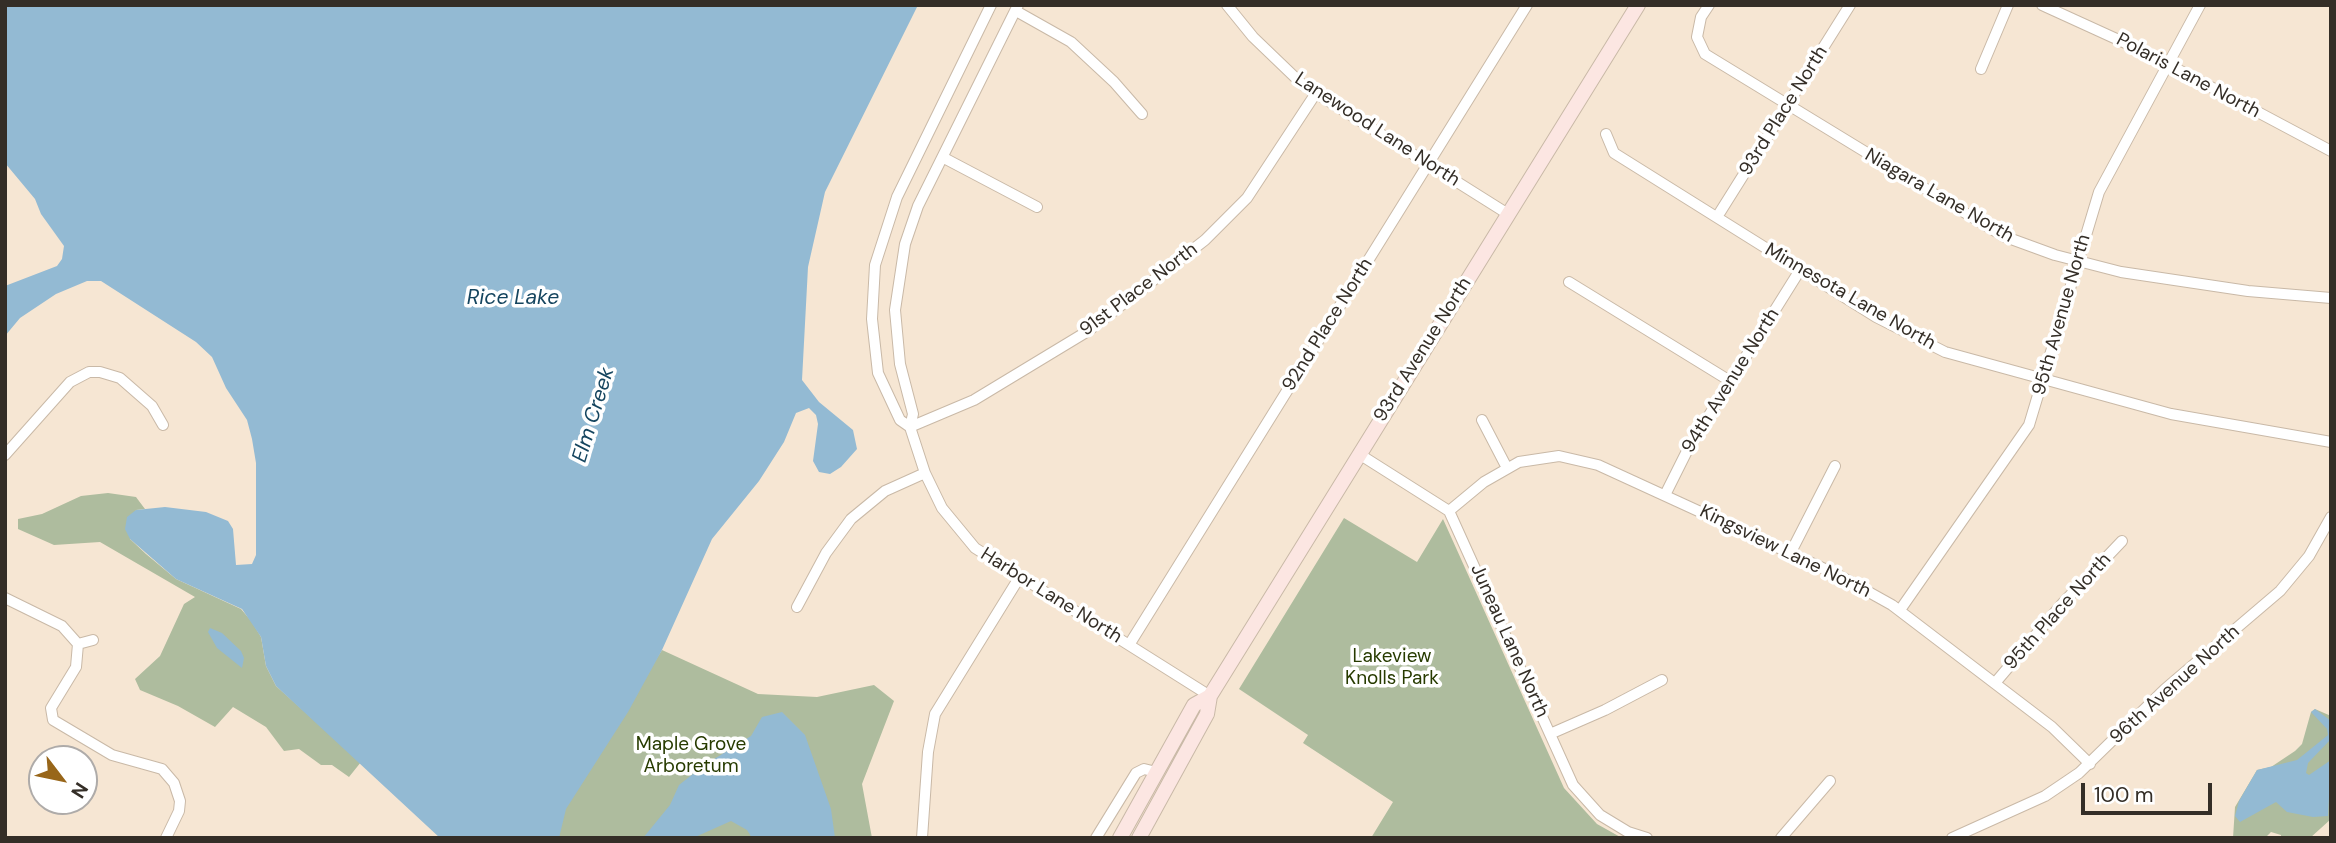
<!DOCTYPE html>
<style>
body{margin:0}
#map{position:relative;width:2336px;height:843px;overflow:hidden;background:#f6e6d3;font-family:"DM Sans",sans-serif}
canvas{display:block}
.frame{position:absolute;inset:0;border:7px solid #342e27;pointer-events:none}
.north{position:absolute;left:28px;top:745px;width:70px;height:70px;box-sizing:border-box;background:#fff;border:2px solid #aeaba9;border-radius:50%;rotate:122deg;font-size:19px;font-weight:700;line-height:28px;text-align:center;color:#342e27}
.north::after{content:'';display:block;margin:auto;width:24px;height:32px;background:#98661a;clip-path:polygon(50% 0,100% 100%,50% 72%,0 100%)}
.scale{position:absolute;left:2081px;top:783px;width:131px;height:32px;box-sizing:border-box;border:4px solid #342e27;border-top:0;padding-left:9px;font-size:21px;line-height:24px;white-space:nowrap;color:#342e27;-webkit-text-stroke:5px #fff;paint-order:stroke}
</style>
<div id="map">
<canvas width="2336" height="843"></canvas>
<div class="frame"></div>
<div class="north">N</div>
<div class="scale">100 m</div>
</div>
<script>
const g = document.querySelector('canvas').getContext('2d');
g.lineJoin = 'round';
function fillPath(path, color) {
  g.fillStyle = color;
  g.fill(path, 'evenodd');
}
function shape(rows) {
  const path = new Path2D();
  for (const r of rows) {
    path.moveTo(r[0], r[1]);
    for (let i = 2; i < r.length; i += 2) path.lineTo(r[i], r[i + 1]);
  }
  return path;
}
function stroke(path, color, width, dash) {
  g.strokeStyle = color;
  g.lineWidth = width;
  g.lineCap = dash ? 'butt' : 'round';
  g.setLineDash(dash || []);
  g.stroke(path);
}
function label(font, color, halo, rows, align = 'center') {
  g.font = font + ' "DM Sans",sans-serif';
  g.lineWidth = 7;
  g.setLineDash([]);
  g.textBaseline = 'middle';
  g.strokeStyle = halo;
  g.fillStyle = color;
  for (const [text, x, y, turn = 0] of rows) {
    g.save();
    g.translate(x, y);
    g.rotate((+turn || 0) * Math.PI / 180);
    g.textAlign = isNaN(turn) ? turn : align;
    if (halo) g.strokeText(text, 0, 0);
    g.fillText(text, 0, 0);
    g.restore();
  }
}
fillPath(shape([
 [108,493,136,497,145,509,136,510,130,539,146,554,176,579,241,609,252,622,261,637,266,666,276,686,361,762,349,777,332,765,321,765,299,749,284,751,266,727,233,707,215,727,178,706,140,690,135,679,160,656,184,604,195,597,100,542,54,545,18,529,18,519,42,514,81,496],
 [1344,518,1417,562,1443,519,1564,788,1597,824,1622,838,1371,838,1393,802,1303,743,1308,735,1239,689],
 [662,650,758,694,817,697,874,685,894,701,862,784,872,838,545,838,598,748],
 [2315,709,2331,716,2331,819,2310,838,2281,838,2281,835,2271,832,2265,838,2233,838,2235,807,2257,770,2271,767,2295,751,2302,744,2311,712]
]), '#aebc9e');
fillPath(shape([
 [5,5,918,5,825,192,808,267,802,380,819,402,853,430,857,449,841,467,830,474,819,472,813,461,818,424,816,415,809,408,796,413,784,442,759,481,712,539,662,650,628,712,566,809,559,838,440,838,276,686,266,666,261,637,242,609,176,579,130,539,125,529,127,517,136,510,165,507,206,512,228,521,233,529,236,565,252,564,256,555,256,463,252,439,247,420,226,388,212,357,196,342,101,281,87,281,56,294,20,318,5,336,5,286,57,266,62,259,64,246,41,214,35,199,5,163],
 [210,628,222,633,241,651,244,658,242,668,217,648,208,632],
 [2315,709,2331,721,2331,739,2308,763,2306,773,2309,775,2331,760,2328,816,2313,817,2287,812,2276,802,2240,822,2235,816,2239,801,2257,770,2297,760,2328,735,2327,729,2311,712],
 [782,712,805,735,831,809,835,838,752,838,747,830,731,821,693,838,643,838,670,805,679,785,703,766,751,736,762,717]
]), '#93bad3');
const street = shape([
 [1018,5,918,206,905,244,895,310,900,364,913,414,910,427,925,473,942,508,975,548,1210,696],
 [1227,5,1253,37,1303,85,1508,214],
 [1709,5,1701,17,1697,37,1705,54,2003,236,2055,255,2121,272,2248,291,2331,298],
 [2042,5,2145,52,2331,151],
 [1016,11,1071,42,1114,82,1142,114],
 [1981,69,2008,5],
 [1606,134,1614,153,1876,317,1945,352,2171,414,2331,442],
 [944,158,1037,207],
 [1717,217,1850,5],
 [1569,282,1730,381],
 [1482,420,1507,468],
 [910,427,974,400,1088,331,1205,240,1247,198,1316,93],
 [910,427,900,420,878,373,872,319,875,265,897,197,991,5],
 [1359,454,1449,511,1573,785,1600,815,1628,832,1647,838],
 [5,455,70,382,89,372,100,372,120,378,152,406,163,425],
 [1665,495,1688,449,1800,270],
 [1449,511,1484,482,1519,462,1559,456,1598,465,1840,576,1892,605,2052,727,2090,764],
 [1791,552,1835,466],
 [5,598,62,626,78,644,76,667,51,708,53,720,112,755,162,769,174,783,180,801,179,811,166,838],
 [797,607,826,553,851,519,885,491,925,473],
 [1900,610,2029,425,2099,192,2200,5],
 [78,644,93,640],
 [1129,645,1527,5],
 [1995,683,2062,604,2122,541],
 [1550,734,1605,710,1662,680],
 [922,838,928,752,935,714,1019,578],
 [1096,838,1136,773,1144,769,1156,772],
 [1781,838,1830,781],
 [1952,838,2045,796,2079,773,2165,689,2280,591,2309,556,2331,517]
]);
const secondary = shape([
 [1120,838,1194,705,1210,696],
 [1139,838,1207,714,1210,696,1638,5]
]);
stroke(street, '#c9b9a7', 12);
stroke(secondary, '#c9b9a7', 16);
stroke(street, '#fff', 10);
stroke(secondary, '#fce6e2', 14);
label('19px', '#342e27', '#fff', [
 ["Polaris Lane North",2188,76,28],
 ["93rd Place North",1784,111,-58],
 ["Lanewood Lane North",1377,130,33],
 ["Niagara Lane North",1939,196,30],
 ["91st Place North",1139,290,-37],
 ["Minnesota Lane North",1850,297,30],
 ["95th Avenue North",2062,315,-74],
 ["92nd Place North",1328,325,-58],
 ["93rd Avenue North",1423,350,-58],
 ["94th Avenue North",1731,381,-58],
 ["Kingsview Lane North",1785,552,26],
 ["Harbor Lane North",1051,596,32],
 ["95th Place North",2058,612,-48],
 ["Juneau Lane North",1509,641,66],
 ["96th Avenue North",2175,685,-42]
]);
label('19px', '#273b00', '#fff', [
 ["Lakeview",1392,657],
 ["Knolls Park",1392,679],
 ["Maple Grove",691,745],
 ["Arboretum",691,767]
]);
label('italic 21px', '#15455f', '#fff', [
 ["Rice Lake",513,298],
 ["Elm Creek",594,415,-73]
]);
</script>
